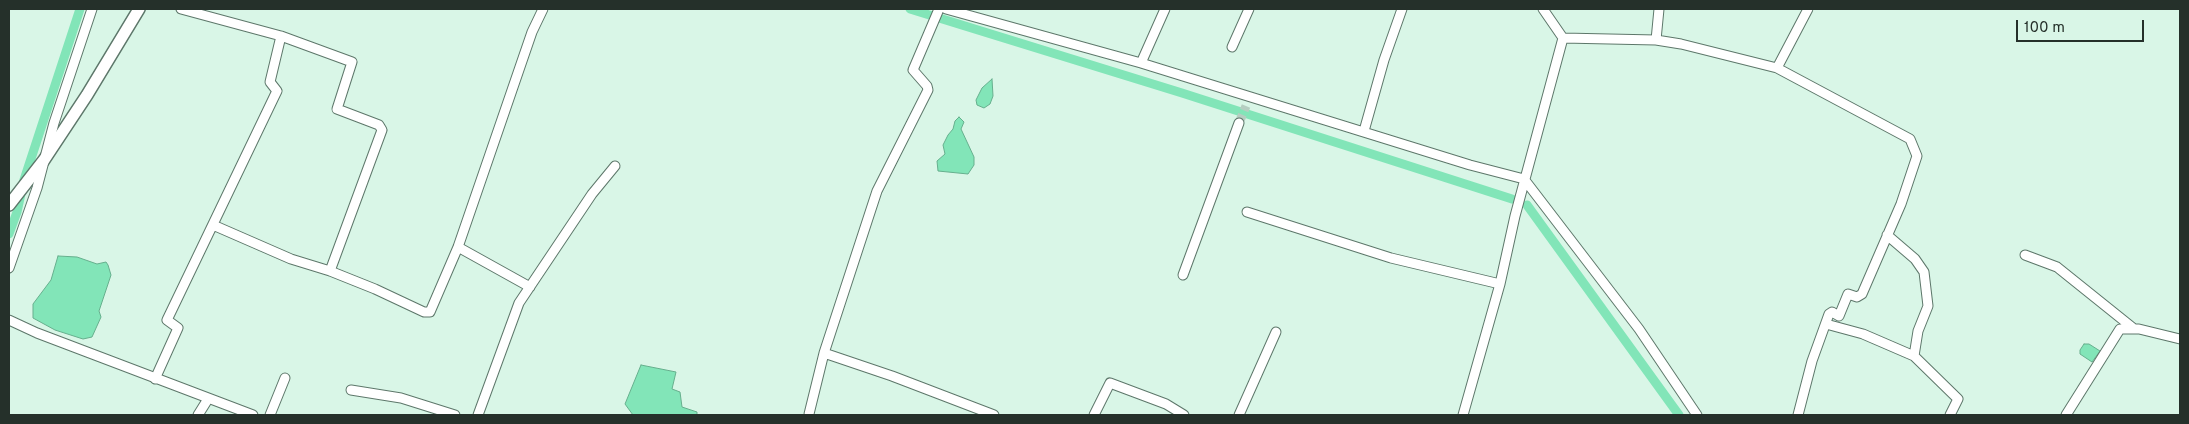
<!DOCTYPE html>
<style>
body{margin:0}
#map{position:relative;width:2189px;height:424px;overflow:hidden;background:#d9f6e7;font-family:Overpass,sans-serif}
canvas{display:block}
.frame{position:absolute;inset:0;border:10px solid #25302a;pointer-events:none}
.scale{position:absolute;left:2016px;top:20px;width:128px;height:22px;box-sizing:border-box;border:2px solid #25302a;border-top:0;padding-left:6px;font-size:15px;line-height:18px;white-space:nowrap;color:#25302a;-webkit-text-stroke:4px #d9f6e7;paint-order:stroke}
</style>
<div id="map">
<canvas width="2189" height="424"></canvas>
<div class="frame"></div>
<div class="scale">100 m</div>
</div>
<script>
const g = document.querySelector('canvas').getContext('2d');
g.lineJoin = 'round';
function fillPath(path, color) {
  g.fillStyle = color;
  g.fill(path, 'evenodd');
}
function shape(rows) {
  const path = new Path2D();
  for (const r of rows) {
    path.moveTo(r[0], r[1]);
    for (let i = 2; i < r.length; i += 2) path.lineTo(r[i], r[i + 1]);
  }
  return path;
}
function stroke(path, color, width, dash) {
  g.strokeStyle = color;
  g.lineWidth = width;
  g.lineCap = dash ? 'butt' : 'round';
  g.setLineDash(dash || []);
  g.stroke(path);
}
const water = shape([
 [992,79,993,96,990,104,984,108,977,105,976,100,982,88,992,79],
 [959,117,964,122,961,129,974,157,974,165,968,174,938,171,937,161,945,154,943,145,948,135,953,129,955,121,959,117],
 [58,256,77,257,97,264,106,262,108,265,111,275,99,311,101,317,92,337,83,339,55,330,33,318,33,304,51,280,58,256],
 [2084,344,2089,344,2100,351,2092,362,2080,354,2080,350,2084,344],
 [641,365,676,372,672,389,680,392,682,407,697,412,697,415,633,415,625,404,641,365]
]);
fillPath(water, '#82e5b8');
stroke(water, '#66af8d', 1);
stroke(shape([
 [910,9,1182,93,1512,199],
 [1527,205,1679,415],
 [9,234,17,212,24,180,80,9]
]), '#82e5b8', 9);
stroke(shape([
 [1239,123,1246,106]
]), '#b5cec1', 9, [9, 4.5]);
const minor = shape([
 [181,9,281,36,352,62,337,109,379,125,382,130,330,271],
 [946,9,1141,63,1470,165,1524,179,1639,329,1697,415],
 [1543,9,1563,38],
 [1656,40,1659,9],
 [1232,47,1249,9],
 [1141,63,1165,9],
 [1777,68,1910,139,1917,156,1901,204,1862,294,1857,297,1848,294,1839,316,1832,312,1829,314,1812,361,1798,415],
 [1364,131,1384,60,1402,9],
 [1247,212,1391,258,1500,284],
 [213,225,291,259,330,271,375,289,424,312,430,312,458,247,532,32,543,9],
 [1887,235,1915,259,1924,272,1928,306,1918,331,1914,356],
 [458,247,530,287],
 [2025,255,2057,267,2133,328],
 [9,268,37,188,54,123,92,9],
 [1183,275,1239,123],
 [9,320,37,333,253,415],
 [1826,324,1863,334,1914,356,1958,399,1950,415],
 [824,353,892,376,994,415],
 [155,379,178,328,167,320,275,95,277,91,270,82,281,36],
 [351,390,401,398,455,415],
 [809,414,824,353,877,191,928,90,927,86,913,70,939,9],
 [198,415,208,399],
 [270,415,285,378],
 [478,415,519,303,592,194,615,166],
 [1094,415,1110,383,1166,404,1184,415],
 [1239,415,1276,332],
 [1463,415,1500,284,1515,216,1563,38,1656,40,1681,44,1777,68,1808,9],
 [2066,415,2120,329,2139,329,2180,339]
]);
const tertiary = shape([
 [9,205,44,160,87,95,139,9]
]);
stroke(minor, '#5d776a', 11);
stroke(tertiary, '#5d776a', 14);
stroke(minor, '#fff', 9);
stroke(tertiary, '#fff', 11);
</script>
